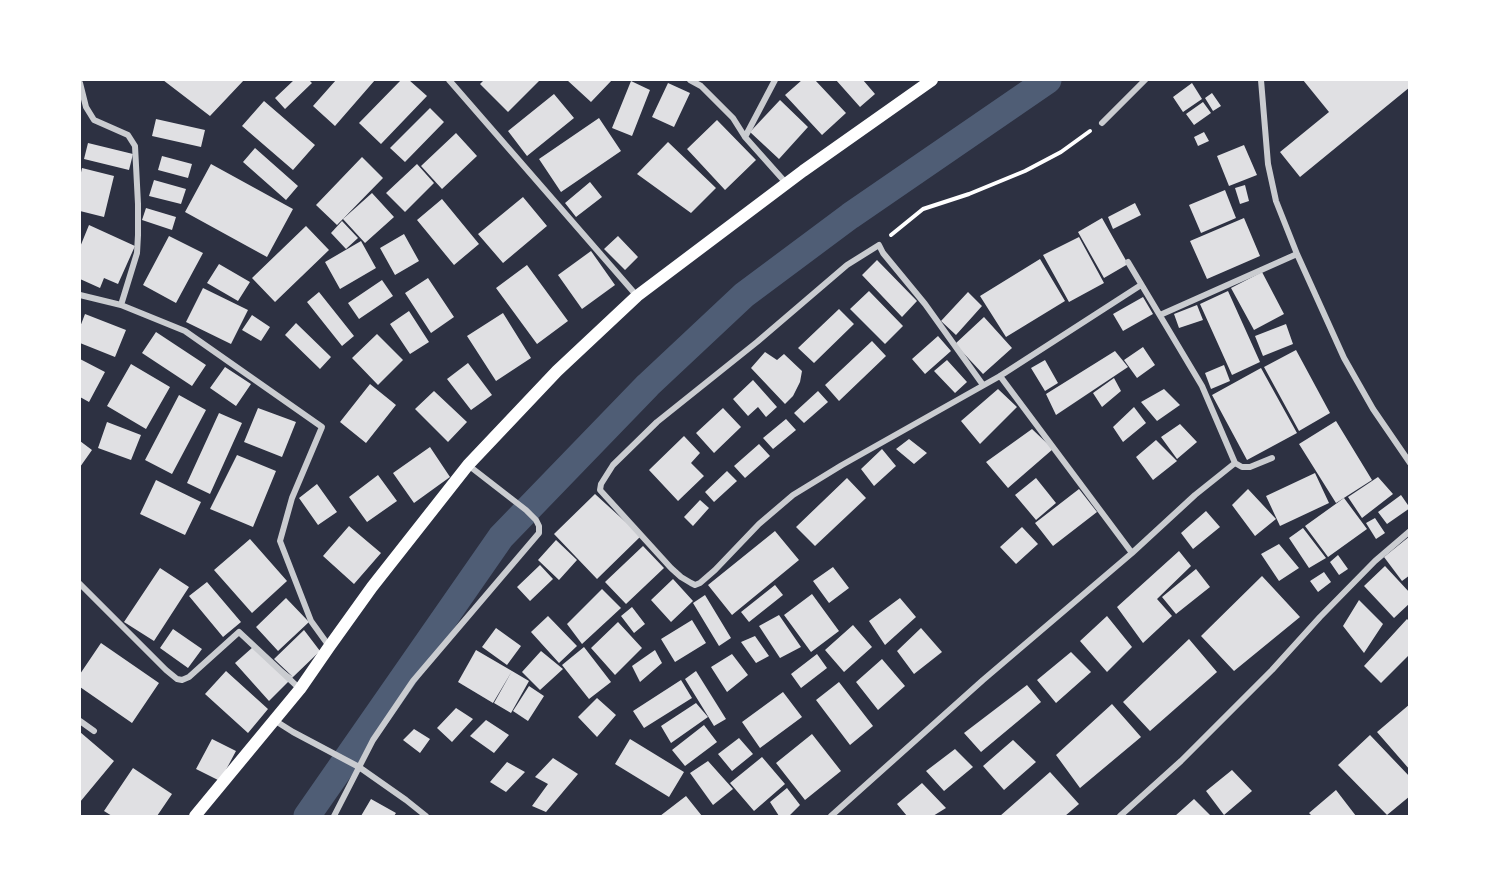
<!DOCTYPE html>
<style>
body{margin:0}
#map{position:relative;width:1489px;height:896px;overflow:hidden;background:#2d3142;font-family:"Playfair Display",serif}
canvas{display:block}
.frame{position:absolute;inset:0;border:81px solid #fff;pointer-events:none}
</style>
<div id="map">
<canvas width="1489" height="896"></canvas>
<div class="frame"></div>
</div>
<script>
const g = document.querySelector('canvas').getContext('2d');
g.lineJoin = 'round';
function shape(rows) {
  const path = new Path2D();
  for (const r of rows) {
    path.moveTo(r[0], r[1]);
    for (let i = 2; i < r.length; i += 2) path.lineTo(r[i], r[i + 1]);
  }
  return path;
}
function stroke(path, color, width, dash) {
  g.strokeStyle = color;
  g.lineWidth = width;
  g.lineCap = dash ? 'butt' : 'round';
  g.setLineDash(dash || []);
  g.stroke(path);
}
function fillPath(path, color) {
  g.fillStyle = color;
  g.fill(path, 'evenodd');
}
stroke(shape([
 [307,816,501,537,648,385,744,295,850,216,1048,80]
]), '#4f5d75', 27);
fillPath(shape([
 [163,80,244,80,210,116],
 [294,80,309,80,312,83,285,109,275,98],
 [336,80,375,80,335,126,313,106],
 [401,80,409,80,427,96,381,144,359,123],
 [484,80,540,80,508,112,480,84],
 [567,80,612,80,591,102],
 [802,80,815,80,846,113,822,135,785,95],
 [836,80,863,80,875,94,860,107],
 [1303,80,1410,80,1410,87,1300,177,1280,152,1329,112],
 [631,81,650,90,632,136,612,128],
 [668,83,690,93,674,127,652,117],
 [1192,83,1202,99,1183,112,1173,97],
 [1212,93,1221,106,1213,111,1205,98],
 [554,94,574,118,527,156,508,131],
 [780,100,808,127,779,159,750,132],
 [264,101,315,145,293,170,242,126],
 [1203,102,1211,113,1194,125,1186,114],
 [430,108,444,122,405,162,390,148],
 [599,118,621,151,561,192,539,159],
 [156,119,205,130,201,147,152,136],
 [717,120,756,160,725,190,687,149],
 [1204,132,1209,141,1198,146,1194,137],
 [456,133,477,156,442,189,421,166],
 [668,142,716,188,691,213,637,174],
 [88,143,133,154,129,170,84,159],
 [1244,145,1257,175,1229,186,1217,156],
 [255,148,298,186,286,200,243,162],
 [162,156,192,164,188,178,158,170],
 [362,157,383,178,337,225,316,205],
 [211,164,293,209,267,257,185,212],
 [417,164,434,183,405,212,386,193],
 [82,168,114,176,104,217,80,211,80,177],
 [154,180,186,189,181,204,149,196],
 [590,182,602,197,576,217,565,203],
 [1245,185,1249,201,1240,204,1235,188],
 [1225,190,1236,218,1201,233,1189,205],
 [372,193,394,217,365,243,343,219],
 [523,197,547,226,503,263,478,234],
 [442,199,479,244,454,265,417,220],
 [1135,203,1141,215,1113,229,1108,217],
 [146,208,176,217,172,230,142,220],
 [1102,218,1128,264,1104,278,1078,232],
 [1244,218,1260,256,1207,279,1190,241],
 [342,221,358,238,346,249,331,233],
 [89,225,135,246,118,284,104,278,100,288,80,279,80,247],
 [306,226,329,250,275,302,252,278],
 [404,234,419,261,395,275,380,248],
 [169,236,203,253,176,303,143,285],
 [618,236,638,257,625,270,604,249],
 [1079,237,1104,283,1069,302,1043,255],
 [361,241,376,268,340,289,325,262],
 [591,251,615,285,582,309,558,275],
 [1040,259,1065,301,1006,337,980,296],
 [877,260,917,301,902,317,862,275],
 [219,264,250,282,238,301,207,283],
 [527,265,568,321,537,344,496,288],
 [1262,272,1284,314,1254,330,1231,288],
 [428,278,454,317,431,333,405,293],
 [382,280,393,296,359,319,348,303],
 [203,288,248,310,231,344,186,322],
 [869,291,903,326,885,344,850,309],
 [1228,291,1260,362,1232,375,1200,304],
 [319,292,354,336,342,346,307,302],
 [968,292,982,306,956,335,941,321],
 [1143,297,1153,314,1123,331,1113,314],
 [1197,305,1203,320,1179,328,1174,314],
 [839,309,854,324,814,363,798,348],
 [409,311,429,342,410,354,390,324],
 [503,313,531,358,496,381,467,336],
 [85,314,126,330,115,357,80,343,80,327],
 [252,315,270,327,261,341,242,330],
 [984,317,1012,348,983,374,955,344],
 [296,323,331,357,320,369,285,335],
 [1286,324,1293,344,1263,356,1255,336],
 [156,332,206,365,192,386,142,353],
 [377,334,403,360,378,385,352,358],
 [938,336,951,351,925,374,912,359],
 [872,341,886,356,839,401,825,385],
 [1143,347,1155,365,1137,378,1124,360],
 [1296,350,1330,413,1299,431,1264,367],
 [1115,351,1128,367,1056,415,1046,394],
 [765,352,777,360,784,354,802,371,800,382,793,396,785,404,751,368],
 [80,359,105,372,89,402,80,397],
 [947,360,967,382,955,393,934,371],
 [1045,360,1058,383,1045,391,1031,368],
 [468,363,492,395,471,410,447,379],
 [131,364,170,387,146,429,107,406],
 [1224,365,1230,381,1211,389,1205,373],
 [225,367,251,384,236,406,210,388],
 [1261,368,1297,433,1247,460,1212,395],
 [1114,378,1121,391,1102,407,1093,393],
 [753,380,777,407,766,417,758,407,748,416,733,399],
 [370,384,396,405,366,443,340,422],
 [998,389,1017,407,980,444,961,421],
 [1164,389,1180,405,1157,421,1141,402],
 [434,391,467,422,448,442,415,409],
 [818,391,828,402,804,423,794,413],
 [179,395,206,410,172,474,145,460],
 [1134,407,1146,423,1123,442,1113,427],
 [258,408,296,422,282,457,244,442],
 [723,408,741,427,714,453,696,433],
 [219,413,242,423,210,494,187,483],
 [786,419,796,430,773,449,763,438],
 [1336,421,1372,480,1336,503,1299,444],
 [107,422,141,435,131,460,98,448],
 [1180,424,1197,442,1177,459,1161,437],
 [1032,429,1053,449,1008,488,986,462],
 [684,436,700,453,691,463,704,476,678,501,649,470],
 [909,439,927,453,914,464,896,449],
 [1156,440,1177,461,1153,480,1136,457],
 [80,441,92,450,80,467],
 [759,444,770,456,745,478,734,466],
 [430,447,450,477,414,503,393,473],
 [882,449,896,466,874,486,861,469],
 [237,455,276,471,253,527,210,509],
 [727,471,737,481,714,502,705,492],
 [1315,473,1329,503,1280,526,1266,496],
 [378,475,397,501,367,522,349,497],
 [1378,477,1393,494,1362,518,1348,497],
 [847,478,866,498,815,546,796,527],
 [1036,478,1056,503,1036,520,1015,495],
 [156,480,201,502,185,535,140,514],
 [317,484,337,512,318,525,299,498],
 [1079,489,1097,512,1053,546,1035,523],
 [1248,489,1276,519,1255,536,1232,505],
 [595,494,641,536,597,579,554,534],
 [1401,495,1410,508,1387,524,1378,512],
 [1344,498,1367,529,1328,557,1305,526],
 [700,500,709,508,693,526,684,517],
 [1206,511,1220,527,1193,549,1181,533],
 [1375,518,1385,533,1376,539,1366,523],
 [349,526,381,553,354,584,323,556],
 [1022,527,1038,544,1016,564,1000,547],
 [1303,528,1326,558,1309,568,1289,538],
 [775,531,799,560,732,615,708,585],
 [1410,536,1410,575,1402,581,1384,557],
 [250,539,287,581,252,613,214,570],
 [556,540,577,560,559,580,538,560],
 [1279,544,1299,568,1279,581,1261,554],
 [643,546,664,568,626,604,605,582],
 [1179,551,1191,566,1157,599,1172,616,1143,643,1117,607],
 [1338,555,1348,569,1339,575,1330,562],
 [540,565,553,579,530,601,517,587],
 [1385,566,1410,593,1410,603,1394,618,1364,586],
 [833,567,849,588,829,603,813,581],
 [160,568,189,587,154,641,124,622],
 [1196,569,1210,587,1176,614,1162,597],
 [1324,572,1331,582,1318,592,1310,581],
 [1262,576,1300,617,1234,671,1201,636],
 [673,579,693,601,671,622,651,600],
 [207,582,241,622,223,637,189,596],
 [775,585,783,595,749,622,741,612],
 [602,589,621,608,582,644,567,624],
 [812,594,839,631,811,652,784,615],
 [705,595,731,638,719,646,693,603],
 [286,598,309,622,278,651,256,627],
 [900,598,916,617,885,645,869,621],
 [1359,600,1383,624,1364,653,1343,626],
 [632,607,645,624,634,633,621,616],
 [779,615,801,647,780,658,759,626],
 [548,616,577,646,559,663,531,632],
 [1107,616,1132,647,1107,672,1080,641],
 [1407,619,1410,622,1410,654,1381,683,1364,666],
 [692,620,706,643,675,662,661,639],
 [618,622,642,648,615,675,591,648],
 [853,625,872,647,844,672,825,650],
 [496,628,521,646,507,665,482,647],
 [921,628,942,652,914,674,897,651],
 [173,629,202,649,188,668,160,648],
 [304,630,320,651,293,677,274,659],
 [755,636,769,656,756,663,741,642],
 [1189,639,1217,672,1150,731,1123,702],
 [101,643,159,683,132,723,80,687,80,674],
 [253,647,293,677,269,701,235,663],
 [584,647,611,682,589,699,562,665],
 [476,650,512,671,493,703,458,682],
 [655,650,662,663,640,682,632,666],
 [541,651,563,669,540,690,522,672],
 [1071,652,1091,672,1056,703,1037,680],
 [732,654,748,675,727,692,711,667],
 [817,654,827,668,801,688,791,674],
 [882,659,905,686,878,710,856,682],
 [226,671,268,709,248,733,205,694],
 [512,671,529,681,511,713,494,703],
 [696,671,726,719,714,726,685,679],
 [681,680,692,698,644,728,633,711],
 [839,682,873,726,850,745,816,700],
 [1027,685,1041,702,981,752,964,733],
 [529,686,544,696,528,721,513,711],
 [783,692,802,717,760,748,742,722],
 [597,698,616,715,597,737,578,717],
 [696,703,708,717,671,743,661,726],
 [1112,704,1141,737,1080,788,1056,755],
 [1410,704,1410,770,1377,732],
 [456,708,473,719,452,742,437,728],
 [486,720,509,735,494,753,470,736],
 [704,725,717,742,685,766,672,750],
 [414,729,430,739,420,753,403,740],
 [80,732,114,761,80,802],
 [812,734,841,771,805,800,776,763],
 [1370,735,1410,777,1410,796,1387,815,1338,765],
 [739,738,753,754,732,771,718,754],
 [212,739,236,751,220,781,196,769],
 [630,739,684,772,669,797,615,764],
 [1013,740,1036,762,1004,790,983,766],
 [955,749,973,767,944,791,926,771],
 [762,757,785,784,754,811,730,783],
 [553,758,578,774,546,812,532,806,548,784,535,777],
 [708,761,733,789,713,805,690,773],
 [507,762,525,772,506,792,490,782],
 [133,768,172,794,157,816,112,816,104,811],
 [1232,770,1252,791,1224,815,1206,791],
 [1050,772,1079,804,1065,816,1000,816],
 [922,783,946,808,933,816,907,816,897,804],
 [787,788,800,805,789,816,779,816,770,802],
 [1336,790,1356,816,1312,816,1309,813],
 [686,796,702,816,660,816],
 [371,799,396,813,394,816,361,816],
 [1194,799,1211,816,1175,816]
]), '#e0e0e3');
stroke(shape([
 [891,235,923,209,969,194,1025,171,1061,152,1090,131]
]), '#fff', 4);
stroke(shape([
 [449,80,637,296],
 [690,80,701,86,733,118,745,137,786,183],
 [1261,80,1268,164,1276,201,1297,254,1344,358,1373,409,1410,463],
 [80,83,86,107,94,120,128,135,135,146,138,204,138,235,137,253,121,305],
 [1102,123,1145,80],
 [745,137,775,80],
 [1128,262,1202,386,1235,463,1242,467,1250,467,1272,458],
 [80,295,121,305,185,331,322,427,292,498,280,541,311,621,329,646],
 [1160,315,1297,254],
 [1000,376,1132,553],
 [983,385,925,304,883,253,879,245,847,265,757,342,657,422,613,465,601,484,600,490,671,568,681,577,691,583,695,585,700,583,715,570,759,524,793,495,842,465,1000,376,1141,285],
 [80,584,166,670,177,679,182,680,189,677,239,632,300,689],
 [274,720,293,732,359,767,406,800,426,816],
 [80,721,94,731],
 [334,816,373,740,413,681,539,533,539,526,536,520,526,510,468,465],
 [831,816,983,680,1132,553,1195,495,1235,463],
 [1120,816,1181,761,1272,670,1320,617,1375,561,1410,531]
]), '#caccd0', 6);
stroke(shape([
 [195,816,300,689,329,647,372,587,468,465,557,371,637,296,803,171,932,80]
]), '#fff', 12);
</script>
